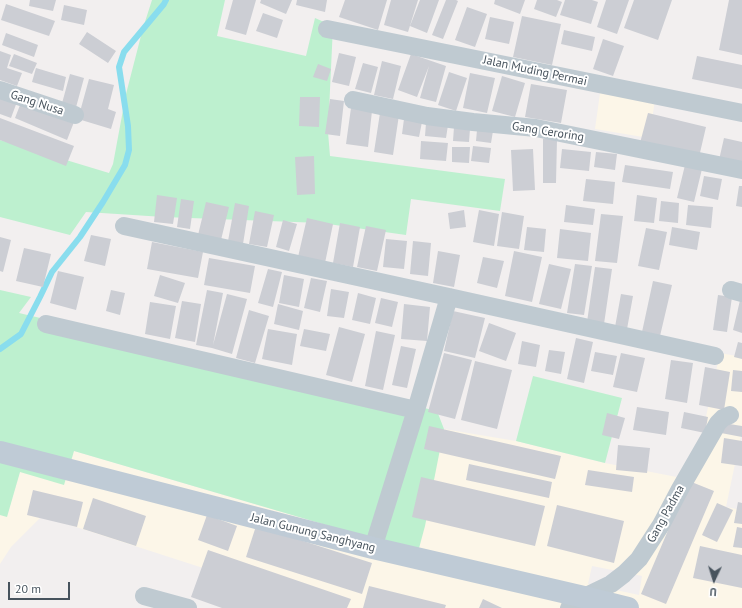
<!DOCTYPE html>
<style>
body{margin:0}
#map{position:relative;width:742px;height:608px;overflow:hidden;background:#f2efef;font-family:"PT Sans",sans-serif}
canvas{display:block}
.north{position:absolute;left:694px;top:560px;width:40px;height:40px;-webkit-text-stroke:3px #fff;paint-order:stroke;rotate:184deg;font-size:11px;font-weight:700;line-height:16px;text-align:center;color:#47535d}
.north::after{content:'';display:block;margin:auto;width:14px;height:18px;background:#47535d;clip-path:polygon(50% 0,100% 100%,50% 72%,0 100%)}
.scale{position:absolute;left:8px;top:582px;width:62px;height:18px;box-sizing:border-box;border:2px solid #47535d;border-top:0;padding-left:5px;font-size:12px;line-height:14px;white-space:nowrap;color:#47535d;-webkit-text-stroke:3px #fff;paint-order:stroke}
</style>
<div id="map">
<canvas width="742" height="608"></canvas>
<div class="north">U</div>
<div class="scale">20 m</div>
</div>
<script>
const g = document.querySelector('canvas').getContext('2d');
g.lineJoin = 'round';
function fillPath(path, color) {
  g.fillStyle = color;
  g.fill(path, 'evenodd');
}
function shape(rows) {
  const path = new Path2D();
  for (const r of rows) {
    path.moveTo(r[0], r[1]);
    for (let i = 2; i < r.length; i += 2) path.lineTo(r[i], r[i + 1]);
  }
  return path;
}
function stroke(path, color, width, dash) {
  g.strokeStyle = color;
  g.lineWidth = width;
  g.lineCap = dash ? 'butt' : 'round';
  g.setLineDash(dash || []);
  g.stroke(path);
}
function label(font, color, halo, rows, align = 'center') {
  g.font = font + ' "PT Sans",sans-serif';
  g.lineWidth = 4;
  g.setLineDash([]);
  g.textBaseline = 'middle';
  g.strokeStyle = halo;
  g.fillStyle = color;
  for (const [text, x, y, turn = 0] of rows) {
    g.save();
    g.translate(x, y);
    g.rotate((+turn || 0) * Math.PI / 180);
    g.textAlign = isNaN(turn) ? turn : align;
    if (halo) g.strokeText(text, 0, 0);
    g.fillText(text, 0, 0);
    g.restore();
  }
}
fillPath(shape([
 [601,86,656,94,649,138,595,129],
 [720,353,742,357,742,435,741,435,726,507,742,510,742,608,327,608,42,516,11,547,0,564,0,515,7,516,20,472,74,451,418,552,444,429,516,441,605,463,692,480],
 [592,566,642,576,639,595,588,584]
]), '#fcf6e8');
fillPath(shape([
 [152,0,225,0,217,36,306,56,315,18,333,26,328,132,330,156,505,179,500,211,411,199,406,235,321,223,164,217,86,212,70,235,0,217,0,140,109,173,113,164,126,94,143,28],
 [0,290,31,297,19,313,437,411,444,429,425,526,418,552,74,451,64,485,20,472,7,517,0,515],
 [533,376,622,398,605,463,516,441]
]), '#bdf0cf');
stroke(shape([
 [0,349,21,334,40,297,52,272,80,237,103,202,125,165,129,150,128,126,119,67,124,52,164,4,166,0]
]), '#89ddee', 6);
fillPath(shape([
 [30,0,56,0,53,11,29,6],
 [233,0,256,0,246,35,225,29],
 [261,0,292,0,286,14,260,3],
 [297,0,327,0,325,12,296,5],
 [345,0,387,0,378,30,339,17],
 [391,0,418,0,408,32,384,25],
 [420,0,439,0,427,33,410,26],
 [446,0,456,0,458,1,443,39,432,35],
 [495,0,525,0,520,14,494,4],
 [537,0,557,0,562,2,556,17,534,9],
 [565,0,592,0,598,2,591,24,560,15],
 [606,0,629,0,617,34,597,27],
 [634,0,672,0,658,40,624,28],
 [729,0,742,0,742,55,719,50],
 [6,4,55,21,49,36,1,20],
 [64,5,87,10,84,25,61,20],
 [467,7,487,14,475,47,455,40],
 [263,13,283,20,277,38,256,31],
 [522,16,561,24,552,65,513,57],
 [490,17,514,22,509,44,485,39],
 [564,30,595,37,592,51,561,44],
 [87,32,116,51,108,63,79,44],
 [6,33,38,45,34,57,2,45],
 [603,39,624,46,613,76,593,69],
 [0,51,11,55,7,68,22,73,17,86,0,80],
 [339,53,356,57,349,86,332,82],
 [14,54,37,63,32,74,9,66],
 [411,54,446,66,436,102,420,98,429,66,417,97,398,90],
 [697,56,742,65,742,89,692,79],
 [382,61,401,66,393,99,374,95],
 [363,63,378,67,371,93,355,89],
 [318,64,331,69,327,81,313,77],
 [36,68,66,77,63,91,32,82],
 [449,72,467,78,456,111,438,105],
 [470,73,495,78,487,113,463,108],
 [70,74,84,78,75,111,61,107],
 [502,76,525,83,515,117,492,111],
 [89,79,114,85,108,109,116,112,111,129,78,119],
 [531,84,567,90,561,123,525,117],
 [0,93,18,99,11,118,0,114],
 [300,97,320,97,319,127,299,126],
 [330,99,344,101,340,136,325,134],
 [22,100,74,122,67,140,15,118],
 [351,108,372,111,368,147,346,144],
 [380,113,399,115,393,155,374,152],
 [648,113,706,127,699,157,640,143],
 [0,118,74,146,66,166,0,140],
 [404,119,422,122,419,137,402,134],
 [426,123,448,125,446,138,425,136],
 [454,127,470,129,469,142,453,141],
 [477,130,493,131,491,143,476,141],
 [724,138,742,142,742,166,719,160],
 [543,139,557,139,556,183,543,183],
 [421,141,448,143,446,161,420,159],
 [473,146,491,148,489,163,471,161],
 [452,147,470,147,469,163,452,162],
 [533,149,535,190,513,191,511,150],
 [562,149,591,152,589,171,560,168],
 [596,152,617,154,615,170,594,167],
 [314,156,315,194,297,195,295,157],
 [625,165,673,172,670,189,622,182],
 [685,165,702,169,694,202,677,198],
 [704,176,722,179,718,200,700,196],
 [586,179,615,182,613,204,583,201],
 [739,186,742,186,742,207,736,206],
 [157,195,177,198,173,224,154,222],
 [637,195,657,198,654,223,634,221],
 [181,199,194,201,190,229,177,227],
 [661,201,679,203,678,223,659,221],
 [206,202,229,207,221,240,198,235],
 [235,203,249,206,243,244,228,241],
 [566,205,595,209,593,225,564,222],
 [688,205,713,207,711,228,686,225],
 [464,210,466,227,450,229,448,213],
 [479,210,499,214,494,246,473,242],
 [255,211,274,215,267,247,249,244],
 [502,212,524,216,519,249,497,246],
 [601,214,623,216,617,263,595,261],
 [307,218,333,224,325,263,298,257],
 [283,220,297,224,289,251,276,247],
 [340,223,360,227,353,267,333,263],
 [366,226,386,230,377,271,357,267],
 [527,227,546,229,544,252,524,250],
 [672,227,700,232,697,250,669,245],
 [646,228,667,232,659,270,638,266],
 [560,229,591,233,588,261,557,258],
 [91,235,111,239,105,266,84,261],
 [0,237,11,240,3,272,0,271],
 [386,239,407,241,404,269,383,267],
 [413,241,431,243,428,276,410,274],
 [152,242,203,252,198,278,147,269],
 [24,248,51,254,43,287,16,281],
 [438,251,460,255,454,287,433,283],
 [514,251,542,257,532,302,505,296],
 [483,257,504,261,497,288,477,283],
 [209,258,255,266,250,293,204,285],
 [549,264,571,269,561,309,539,304],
 [575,264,592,266,584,315,567,313],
 [595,267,612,269,604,324,587,322],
 [268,269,282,272,273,307,258,303],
 [58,271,84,277,76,310,50,303],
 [160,275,185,283,178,303,154,296],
 [284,275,304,279,299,307,279,303],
 [311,278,327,281,320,312,304,308],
 [653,281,672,285,660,336,642,332],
 [331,289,349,292,344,318,327,316],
 [111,290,125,293,120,315,106,311],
 [207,290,223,293,213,345,227,294,247,299,232,354,212,348,196,345],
 [358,293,376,298,370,324,352,320],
 [621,294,633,296,627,329,615,327],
 [718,295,732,297,727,332,713,330],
 [741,296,742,296,742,333,733,330],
 [381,298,398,302,392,327,375,323],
 [182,301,201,304,195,342,175,338],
 [150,302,176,306,170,339,145,334],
 [278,304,303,311,299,330,274,324],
 [404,304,430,307,427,341,401,339],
 [249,310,269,316,255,363,236,358],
 [453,311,485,318,475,358,444,351],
 [489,323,516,333,506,361,479,351],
 [339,327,365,334,352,382,326,375],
 [268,329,297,334,292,365,262,359],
 [304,329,330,334,326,351,300,346],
 [376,331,395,335,383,390,365,386],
 [576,338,593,342,584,383,567,379],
 [522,341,540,345,536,367,518,364],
 [738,342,742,343,742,359,734,357],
 [401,346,416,349,407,388,392,385],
 [549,350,565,352,561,374,545,371],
 [595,352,617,356,613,375,591,371],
 [444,353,472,360,455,419,428,412],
 [621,353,645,358,637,392,613,387],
 [671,360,693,363,687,403,665,399],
 [475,361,512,370,497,429,461,420],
 [705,367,730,372,724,410,699,405],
 [733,370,742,371,742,392,731,391],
 [637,407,669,412,666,435,633,430],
 [684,412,708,417,705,433,681,428],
 [607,413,625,418,619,439,602,435],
 [723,423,742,426,742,437,721,433],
 [429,426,561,456,555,479,424,449],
 [724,438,742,441,742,466,721,463],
 [618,445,650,448,647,473,616,470],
 [469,464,552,482,549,498,466,480],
 [588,470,634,477,632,492,585,485],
 [421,477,545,506,535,546,412,517],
 [689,481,714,491,666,604,641,594],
 [33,490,83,502,77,527,27,515],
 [93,498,146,516,136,546,83,529],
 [738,502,742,503,742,524,734,523],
 [717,503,733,510,717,542,702,535],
 [557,505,624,521,614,563,547,546],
 [207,515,237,526,228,551,198,540],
 [256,526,372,563,362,594,246,557],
 [737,527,742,528,742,548,733,547],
 [700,546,742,555,742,588,693,578],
 [208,550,351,599,347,608,222,608,191,597],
 [369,586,446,605,445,608,363,608],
 [483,599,502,608,479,608]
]), '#ccced4');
stroke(shape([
 [327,29,742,113],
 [0,90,75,115],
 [353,100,427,116,473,122,536,128,742,170],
 [124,226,449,297,715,356],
 [731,290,742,293],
 [46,324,416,410],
 [373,548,416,410,449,297],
 [144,596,188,608],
 [569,608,584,597,611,584,624,574,639,559,661,525,680,489,718,423,723,418,730,415]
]), '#bfcad1', 18);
stroke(shape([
 [0,452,373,548,584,597,628,608]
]), '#bfcbd6', 22);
label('12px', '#47535d', '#fff', [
 ["Jalan Muding Permai",535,71,12],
 ["Gang Nusa",37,103,18],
 ["Gang Ceroring",548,132,9],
 ["Gang Padma",666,514,-61],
 ["Jalan Gunung Sanghyang",313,533,14]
]);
</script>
